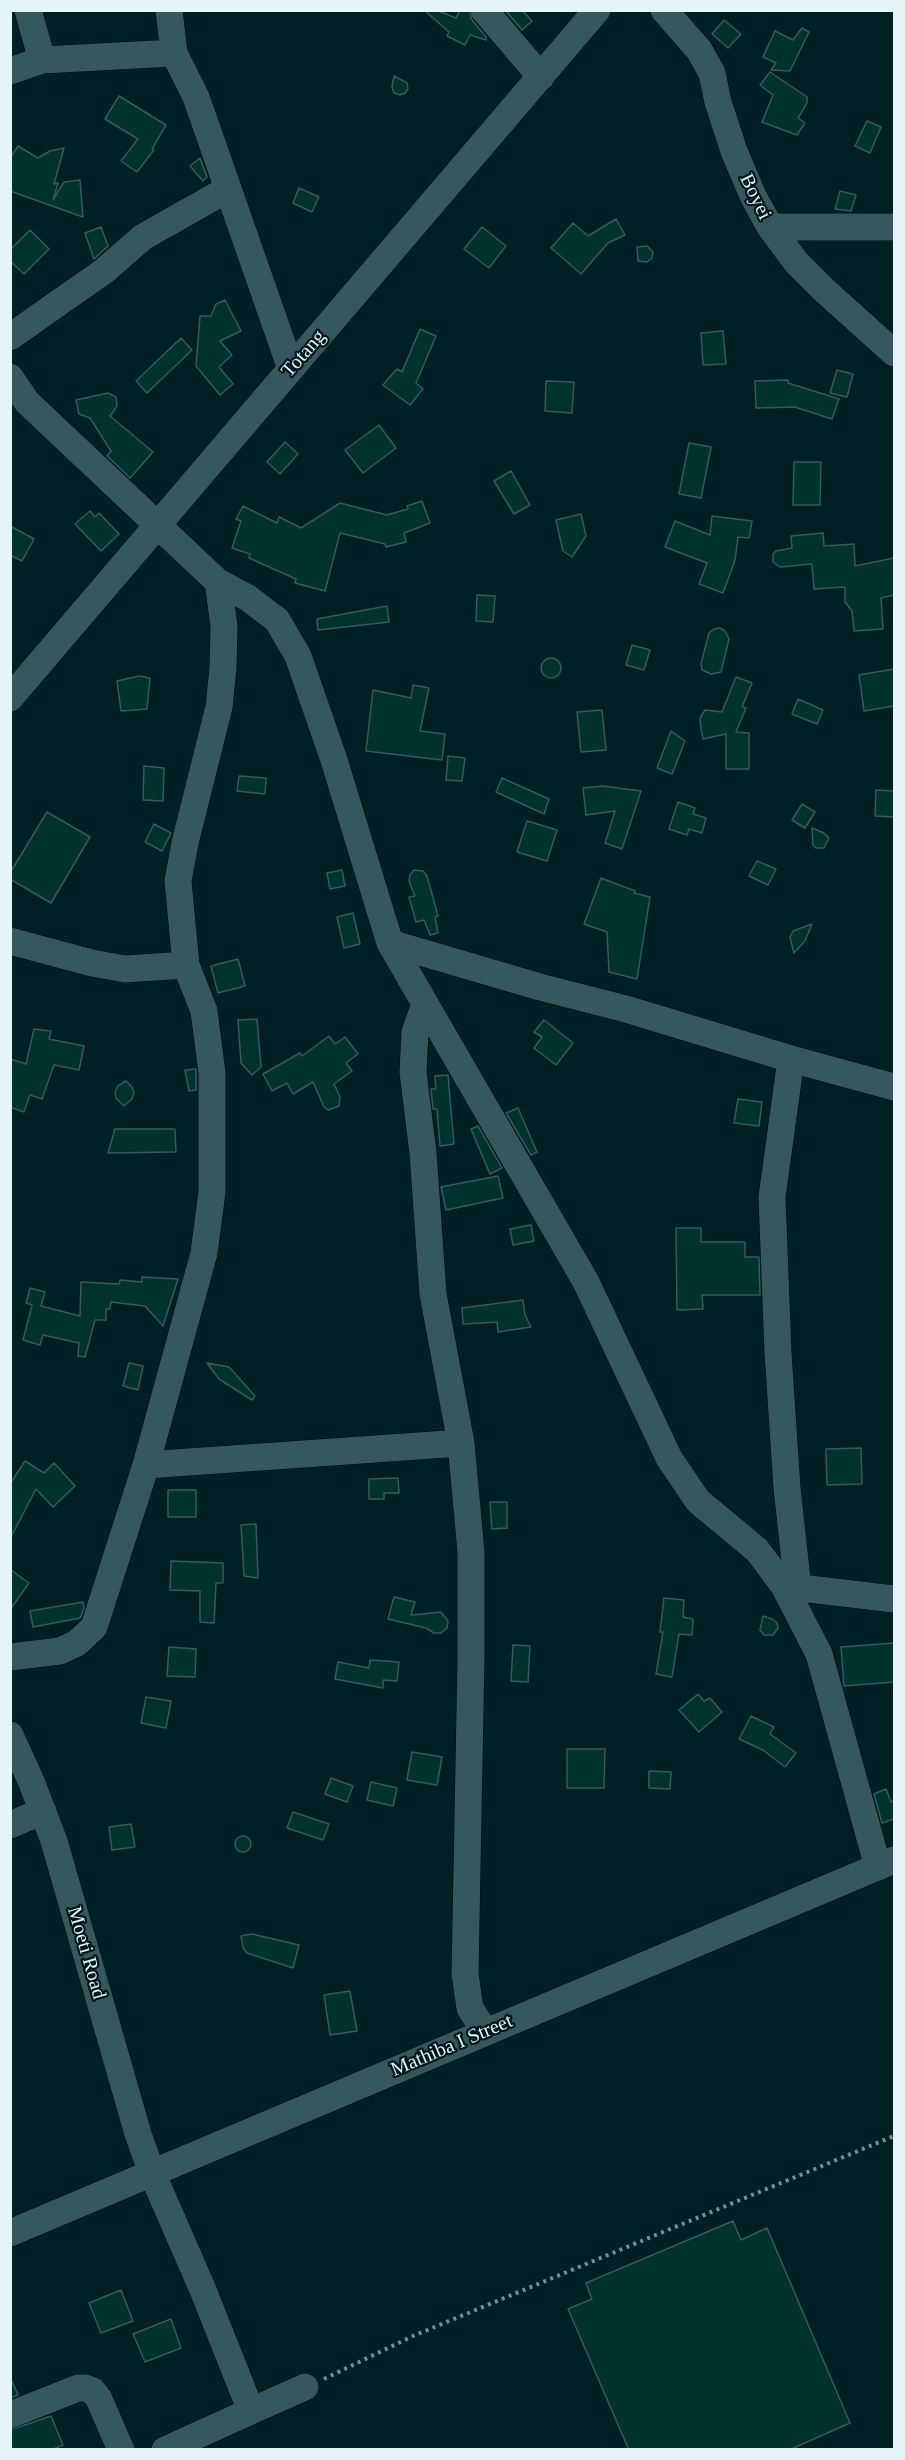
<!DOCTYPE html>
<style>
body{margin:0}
#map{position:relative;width:905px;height:2460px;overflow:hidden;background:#002026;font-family:"Times New Roman",serif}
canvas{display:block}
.frame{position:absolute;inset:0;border:12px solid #e3f5f9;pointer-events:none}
</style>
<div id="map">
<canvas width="905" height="2460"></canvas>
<div class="frame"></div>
</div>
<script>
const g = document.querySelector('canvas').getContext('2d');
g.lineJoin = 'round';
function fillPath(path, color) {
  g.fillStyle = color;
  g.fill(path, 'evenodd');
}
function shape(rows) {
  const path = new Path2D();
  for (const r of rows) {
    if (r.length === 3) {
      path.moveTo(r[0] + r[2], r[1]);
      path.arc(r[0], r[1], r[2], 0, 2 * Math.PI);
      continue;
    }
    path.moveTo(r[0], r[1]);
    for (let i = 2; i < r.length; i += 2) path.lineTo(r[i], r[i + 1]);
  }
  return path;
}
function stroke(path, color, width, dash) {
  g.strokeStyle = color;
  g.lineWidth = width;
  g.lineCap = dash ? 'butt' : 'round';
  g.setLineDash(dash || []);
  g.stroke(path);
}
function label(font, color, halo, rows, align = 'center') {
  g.font = font + ' "Times New Roman",serif';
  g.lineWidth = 4.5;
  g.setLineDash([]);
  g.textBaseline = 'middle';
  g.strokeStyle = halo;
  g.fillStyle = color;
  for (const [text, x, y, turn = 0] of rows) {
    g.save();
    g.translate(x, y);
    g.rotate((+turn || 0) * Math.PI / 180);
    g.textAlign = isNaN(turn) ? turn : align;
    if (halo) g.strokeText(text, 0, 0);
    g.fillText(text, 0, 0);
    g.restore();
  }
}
const building = shape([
 [424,10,436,10,456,18,460,10,469,10,472,20,486,37,486,40,470,35,465,45,447,36,449,32,424,10],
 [505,10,522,10,532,21,522,30,505,10],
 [724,20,741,34,728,48,712,34,724,20],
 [802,28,809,32,790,71,771,70,776,63,763,57,775,31,793,40,802,28],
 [770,72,807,97,807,103,798,118,805,123,797,135,762,122,773,95,760,85,770,72],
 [394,76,407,83,408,89,405,93,400,95,394,93,392,87,394,76],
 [119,96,166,125,152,149,154,150,137,172,121,161,138,139,105,119,119,96],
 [867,121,881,127,870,153,855,146,867,121],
 [18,146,38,158,50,151,64,148,54,184,58,183,53,200,64,182,80,180,83,217,10,191,10,158,18,146],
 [200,158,207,177,203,181,190,166,200,158],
 [299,188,319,197,312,212,293,203,299,188],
 [840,191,856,195,851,211,835,209,840,191],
 [616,219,625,235,608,243,581,274,551,248,573,223,588,236,616,219],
 [101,227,108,246,94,259,85,233,101,227],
 [482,227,506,246,489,268,464,249,482,227],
 [30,230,49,249,24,274,10,261,10,250,30,230],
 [647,246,653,252,652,258,647,262,638,261,637,247,647,246],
 [225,300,241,331,220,341,232,355,219,367,233,384,220,395,196,366,200,316,211,316,216,304,225,300],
 [420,329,436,336,416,383,423,389,410,405,383,385,397,369,402,372,420,329],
 [723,331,726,364,703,365,701,333,723,331],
 [181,338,192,350,147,393,136,381,181,338],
 [837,370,853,374,847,397,830,393,837,370],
 [788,380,788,383,839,399,832,419,795,407,756,408,755,381,788,380],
 [546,381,574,382,572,413,545,411,546,381],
 [108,393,116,397,117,406,110,416,153,452,130,478,107,456,111,451,90,418,79,414,76,400,108,393],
 [379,425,396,448,363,473,345,450,379,425],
 [285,442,298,454,280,474,267,462,285,442],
 [689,443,711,447,701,498,679,494,689,443],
 [794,462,821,462,820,505,793,505,794,462],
 [511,471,530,505,514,514,494,481,511,471],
 [422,501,430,523,404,533,406,542,386,547,385,544,340,533,325,591,295,583,296,579,249,558,250,554,232,548,241,521,236,519,243,506,277,523,279,517,301,528,340,503,387,515,408,509,407,506,422,501],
 [90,511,95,517,99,513,119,534,101,551,75,524,90,511],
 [581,514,586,536,572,557,563,551,556,520,581,514],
 [712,516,752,521,749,538,738,537,735,560,723,593,699,584,707,563,665,547,675,521,710,535,712,516],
 [10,526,34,539,22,561,10,555,10,526],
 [823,533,824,546,854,544,855,566,894,558,894,595,881,598,883,629,854,631,852,611,845,602,845,587,814,589,812,564,780,567,773,562,773,554,776,551,792,548,791,536,823,533],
 [477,595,495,596,493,622,476,621,477,595],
 [387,606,389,622,318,630,317,619,387,606],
 [720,628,725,631,729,639,721,672,711,674,702,670,701,664,709,633,714,629,720,628],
 [632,645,650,650,644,670,626,665,632,645],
 [551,668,10],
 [894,669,894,706,864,711,859,675,894,669],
 [139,676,150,678,147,709,121,711,117,681,139,676],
 [736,677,752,683,742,707,746,708,736,732,749,733,749,769,726,769,726,734,703,739,701,728,700,718,705,710,722,712,736,677],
 [413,685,429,688,420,731,445,734,442,760,366,751,373,690,411,698,413,685],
 [798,699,823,710,817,724,792,714,798,699],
 [602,710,606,750,581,752,577,712,602,710],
 [671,731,685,741,672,774,657,768,671,731],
 [448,756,465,758,462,781,446,780,448,756],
 [144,766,164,768,163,801,143,800,144,766],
 [239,776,266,778,265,794,237,791,239,776],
 [502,778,549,799,544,814,496,792,502,778],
 [603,786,641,791,622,849,605,843,615,811,586,815,583,788,603,786],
 [876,790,894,791,894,817,875,816,876,790],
 [678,802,695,808,693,814,706,818,702,833,689,829,687,835,669,829,678,802],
 [802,804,815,812,805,828,792,820,802,804],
 [47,812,90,837,51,903,10,879,10,873,47,812],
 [527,821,557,830,547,861,517,852,527,821],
 [154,824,171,833,162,851,145,842,154,824],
 [812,828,824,833,829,838,824,848,816,848,813,845,812,828],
 [757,861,776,869,768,885,749,876,757,861],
 [342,870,345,886,330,889,327,873,342,870],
 [414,870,423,871,427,876,438,916,435,917,438,933,430,935,424,920,416,922,409,897,415,896,409,881,410,875,414,870],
 [601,878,635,891,634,893,650,897,637,979,609,972,607,932,584,924,601,878],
 [353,913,360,944,344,948,337,917,353,913],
 [812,924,805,941,794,953,790,937,793,931,812,924],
 [238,959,245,986,218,993,211,966,238,959],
 [257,1019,261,1067,252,1075,241,1063,238,1020,257,1019],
 [544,1020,573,1043,556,1065,534,1048,542,1037,534,1032,544,1020],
 [34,1029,51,1031,49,1039,84,1046,79,1070,54,1065,42,1099,30,1095,24,1112,10,1107,10,1059,26,1064,34,1029],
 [329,1036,335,1044,345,1037,358,1054,346,1063,352,1071,334,1084,340,1097,339,1106,328,1110,324,1107,313,1082,293,1094,287,1083,272,1091,263,1074,300,1053,302,1056,329,1036],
 [196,1069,196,1090,189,1091,185,1070,196,1069],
 [448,1075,454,1144,440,1146,437,1109,433,1109,431,1089,436,1089,435,1076,448,1075],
 [126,1081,132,1087,134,1093,132,1099,124,1106,116,1098,115,1092,118,1086,126,1081],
 [738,1099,762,1102,759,1126,734,1123,738,1099],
 [518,1108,537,1152,531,1155,506,1113,518,1108],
 [478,1126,502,1168,490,1174,471,1129,478,1126],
 [115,1129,175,1129,176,1152,108,1153,115,1129],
 [498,1176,503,1198,446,1210,441,1187,498,1176],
 [531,1225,534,1241,513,1245,510,1229,531,1225],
 [676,1228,701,1228,701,1242,745,1242,745,1257,759,1257,760,1295,702,1295,703,1309,677,1310,676,1228],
 [142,1277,178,1279,163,1326,145,1306,111,1302,110,1309,106,1309,106,1320,95,1320,85,1357,78,1356,79,1343,43,1335,40,1345,23,1340,32,1305,26,1303,30,1288,45,1292,41,1306,80,1316,81,1282,119,1284,120,1280,142,1282,142,1277],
 [523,1300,525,1315,531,1327,498,1332,497,1322,463,1324,462,1308,523,1300],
 [129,1363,143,1366,138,1390,123,1386,129,1363],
 [207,1363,229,1367,255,1396,252,1400,219,1379,207,1363],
 [861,1448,862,1484,827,1485,826,1449,861,1448],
 [25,1461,44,1473,54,1463,75,1486,53,1507,36,1489,10,1539,10,1484,25,1461],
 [398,1478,399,1493,384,1493,384,1499,369,1499,369,1479,398,1478],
 [168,1490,196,1490,196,1517,168,1517,168,1490],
 [490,1502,507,1502,507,1528,492,1529,490,1502],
 [256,1524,258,1578,244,1576,241,1525,256,1524],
 [171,1561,223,1563,223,1583,216,1583,214,1623,200,1622,200,1591,170,1590,171,1561],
 [11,1570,29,1583,10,1610,10,1595,11,1570],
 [394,1597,415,1602,411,1615,441,1612,448,1621,447,1628,441,1633,434,1633,426,1628,388,1619,394,1597],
 [664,1598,684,1600,683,1617,693,1619,692,1635,679,1634,672,1677,656,1674,663,1632,660,1632,664,1598],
 [83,1602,84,1608,80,1618,33,1627,30,1611,83,1602],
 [763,1616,772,1619,777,1623,778,1628,773,1635,764,1635,760,1630,763,1616],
 [894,1643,894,1682,844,1686,841,1647,894,1643],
 [513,1645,530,1646,528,1682,511,1681,513,1645],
 [169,1647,196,1649,195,1677,167,1676,169,1647],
 [370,1660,399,1662,397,1681,383,1680,383,1688,335,1679,338,1662,369,1668,370,1660],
 [698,1694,704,1701,710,1698,722,1712,699,1732,679,1710,698,1694],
 [146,1697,171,1701,166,1728,141,1723,146,1697],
 [751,1716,774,1727,770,1734,796,1753,785,1767,763,1750,739,1739,751,1716],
 [567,1749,605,1749,604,1788,567,1788,567,1749],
 [412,1752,442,1757,437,1785,407,1780,412,1752],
 [649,1771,671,1772,670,1789,649,1788,649,1771],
 [331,1778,353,1786,347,1802,325,1794,331,1778],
 [371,1782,397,1788,393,1806,367,1800,371,1782],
 [886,1789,891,1802,894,1801,894,1819,882,1823,874,1794,886,1789],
 [293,1812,329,1824,323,1840,287,1828,293,1812],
 [131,1824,135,1847,112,1850,109,1827,131,1824],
 [243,1844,8],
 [252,1934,299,1945,293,1968,247,1953,243,1948,241,1936,252,1934],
 [350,1991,357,2031,330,2035,324,1995,350,1991],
 [733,2221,741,2240,767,2228,850,2423,789,2450,629,2450,568,2309,592,2299,586,2283,733,2221],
 [121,2290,133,2321,101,2333,89,2303,121,2290],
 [171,2319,181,2348,145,2362,133,2334,171,2319],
 [10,2377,18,2395,10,2398,10,2377],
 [51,2416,63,2445,51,2450,10,2450,10,2430,51,2416]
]);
fillPath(building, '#003330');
stroke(building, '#395a57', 1.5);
const minor = shape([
 [28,10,42,60],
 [169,10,174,53],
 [484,10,541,77],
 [664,10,699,50,712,73,718,102,734,151,753,196,770,227,796,262,824,290,894,353],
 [10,71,42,60,174,53,196,97,291,369],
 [770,227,894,227],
 [10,337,104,271,143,237,228,189],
 [10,377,27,402,218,582,248,598,277,620,298,656,334,760,390,943,586,1282,669,1458,698,1501,757,1550,784,1586,819,1654,878,1867],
 [10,698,597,10],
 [10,941,92,963,125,969,186,965],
 [390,943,540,987,626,1009,791,1059,894,1087],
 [425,1004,415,1032,413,1072,423,1153,433,1294,461,1443,471,1552,471,1659,465,1974,470,2008,485,2032],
 [791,1059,772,1197,778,1353,787,1488,798,1588],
 [146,1465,461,1443],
 [784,1586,894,1599],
 [10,1657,60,1651,77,1643,94,1627,146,1465,204,1253,212,1192,212,1073,204,1011,186,965,178,881,185,843,219,707,223,668,224,626,218,582],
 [10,1735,31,1781,54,1841,138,2134,152,2173,203,2290,251,2411,305,2387],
 [10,1825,43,1811],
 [10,2233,894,1860],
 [10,2415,78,2388,85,2388,93,2391,99,2399,121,2450],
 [165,2450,251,2411]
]);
stroke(minor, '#00090d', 28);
stroke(shape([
 [324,2379,413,2336,894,2136]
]), '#789095', 4, [3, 4.5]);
stroke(minor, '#37575e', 27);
label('20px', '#e3f5f9', '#00161b', [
 ["Boyei",755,197,64],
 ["Totang",304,354,-49],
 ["Moeti Road",86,1953,74],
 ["Mathiba I Street",452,2046,-23]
]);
</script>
